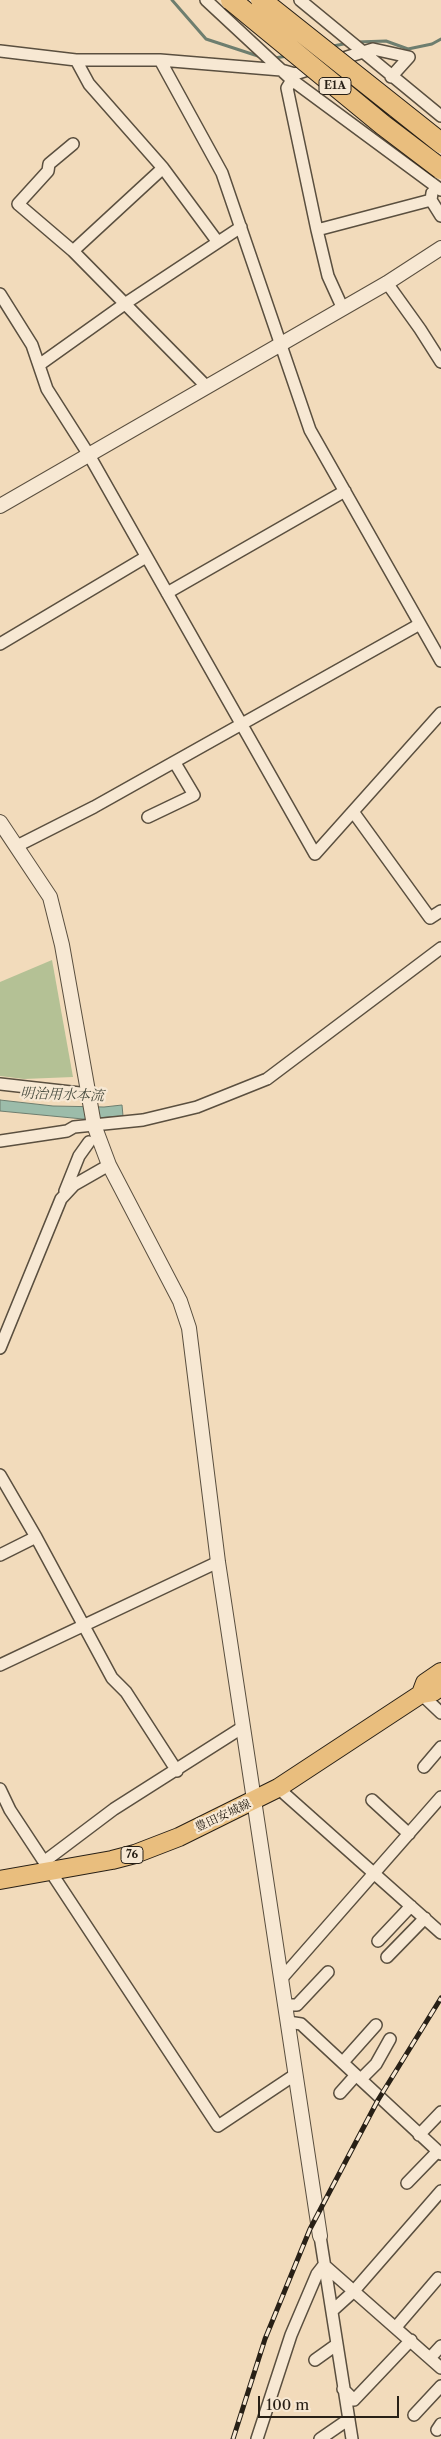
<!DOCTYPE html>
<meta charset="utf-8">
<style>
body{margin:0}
#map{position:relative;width:441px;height:2439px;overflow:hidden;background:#f2dbbb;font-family:"Libre Caslon Text",serif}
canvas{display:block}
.scale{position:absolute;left:258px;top:2396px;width:141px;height:22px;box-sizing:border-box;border:2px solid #282016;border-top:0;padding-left:6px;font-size:15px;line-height:18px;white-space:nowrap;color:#282016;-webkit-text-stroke:4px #f7e8d3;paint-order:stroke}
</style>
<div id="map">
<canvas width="441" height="2439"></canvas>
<div class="scale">100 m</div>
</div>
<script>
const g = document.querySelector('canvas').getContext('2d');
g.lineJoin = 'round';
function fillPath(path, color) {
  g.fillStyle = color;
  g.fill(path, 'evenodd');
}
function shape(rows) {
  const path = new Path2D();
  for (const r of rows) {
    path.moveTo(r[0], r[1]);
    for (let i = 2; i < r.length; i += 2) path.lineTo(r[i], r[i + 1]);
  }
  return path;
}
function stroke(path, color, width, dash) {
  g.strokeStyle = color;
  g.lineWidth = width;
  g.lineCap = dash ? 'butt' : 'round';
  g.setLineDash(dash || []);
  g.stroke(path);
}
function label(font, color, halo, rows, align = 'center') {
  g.font = font + ' "Libre Caslon Text","Noto Serif JP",serif';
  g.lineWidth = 4.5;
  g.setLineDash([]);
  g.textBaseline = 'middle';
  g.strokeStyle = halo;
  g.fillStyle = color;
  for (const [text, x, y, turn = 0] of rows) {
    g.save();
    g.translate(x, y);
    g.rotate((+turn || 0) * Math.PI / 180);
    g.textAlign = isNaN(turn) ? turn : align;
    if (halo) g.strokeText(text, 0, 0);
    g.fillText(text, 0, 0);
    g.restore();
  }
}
fillPath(shape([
 [52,960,73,1077,24,1079,0,1076,0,982]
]), '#b4c195');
const water = shape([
 [0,1100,53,1106,104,1107,122,1105,123,1116,83,1119,0,1111,0,1100]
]);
fillPath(water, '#9cbcaa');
stroke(water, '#6e7e6f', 1);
stroke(shape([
 [172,0,206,39,261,57],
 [357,42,386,41,408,49,432,44,441,39],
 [333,46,349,43],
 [274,58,288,56]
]), '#6e7e6f', 3);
const minor = shape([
 [206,0,292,80,441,190],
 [300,0,441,116],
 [0,51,76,60,160,60,281,70,295,74,317,67],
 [76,60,89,84,163,168,217,241],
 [160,60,222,173,310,430,441,661],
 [334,61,373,49,409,57,391,77],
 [292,80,287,88,317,230,328,276,343,309],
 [73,144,49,164,48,171,18,204,73,251,207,387],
 [432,193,431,200,441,216],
 [317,230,431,200],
 [73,251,163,168],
 [387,283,420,329,441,362],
 [0,294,32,345,47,389,89,455,315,854,441,713],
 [39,365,126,303,241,227],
 [167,593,345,491],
 [0,644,146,557],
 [354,813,430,918,441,911],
 [148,817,194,795,175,763],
 [17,846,94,807,420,624],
 [0,1084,89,1094],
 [0,1141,67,1131,74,1127,143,1120,197,1107,267,1079,441,948],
 [65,1191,79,1156,89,1142],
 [0,1348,61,1199,74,1185,109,1165],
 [0,1475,36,1537,112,1678,126,1692,177,1771],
 [0,1555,36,1537],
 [0,1665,218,1562],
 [421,1694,441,1713],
 [424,1767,441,1747],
 [278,1788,441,1933],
 [0,1789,10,1810,218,2126,296,2074],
 [372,1800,409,1834],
 [45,1861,114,1809,243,1727],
 [378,1941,411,1906],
 [387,1957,425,1918],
 [282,1978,441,1797],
 [286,2005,297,2005,328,1972],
 [288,2022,301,2024,441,2154],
 [343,2062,376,2025],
 [361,2079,376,2064,390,2039],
 [340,2093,356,2075],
 [419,2135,441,2112],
 [407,2183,438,2151],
 [320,2236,352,2439],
 [332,2311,353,2292,441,2191],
 [396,2327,438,2278],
 [430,2358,441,2346],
 [315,2360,336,2345],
 [343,2389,354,2400,411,2340],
 [414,2415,441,2386],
 [437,2430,441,2424],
 [257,2439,291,2335,317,2274,324,2265,441,2368],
 [320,2439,349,2419]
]);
const tertiary = shape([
 [0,506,387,283,441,248],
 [0,822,50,897,62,945,94,1125,109,1165,180,1301,189,1328,218,1562,320,2236]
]);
const primary = shape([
 [422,1691,425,1683,441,1672],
 [0,1880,112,1860,135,1854,179,1837,278,1788,421,1694,433,1692,441,1687]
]);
stroke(minor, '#5a4f3f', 14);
stroke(tertiary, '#5a4f3f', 16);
stroke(primary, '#282016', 20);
stroke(minor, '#f7e8d3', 11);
stroke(tertiary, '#f7e8d3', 14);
stroke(primary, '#e9be7e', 18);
const rail = shape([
 [233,2439,265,2339,310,2229,378,2100,441,1998]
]);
stroke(rail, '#282016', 5);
stroke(rail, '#f7e8d3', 3, [9]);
const motorwayBridge = shape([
 [231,0,383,125,441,169],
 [261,0,441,143]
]);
stroke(motorwayBridge, '#282016', 22, []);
stroke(motorwayBridge, '#e9be7e', 20);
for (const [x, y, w] of [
 [335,86,32],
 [132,1855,22]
]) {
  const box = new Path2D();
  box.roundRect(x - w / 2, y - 8.5, w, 17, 4);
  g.fillStyle = '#f7e8d3';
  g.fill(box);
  stroke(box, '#282016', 1);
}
label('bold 11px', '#282016', null, [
 ["E1A",335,86],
 ["76",132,1855]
]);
label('12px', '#282016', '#f7e8d3', [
 ["豊田安城線",223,1816,-25]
]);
label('italic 14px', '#4b4f42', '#f7e8d3', [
 ["明治用水本流",62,1095,2]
]);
</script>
